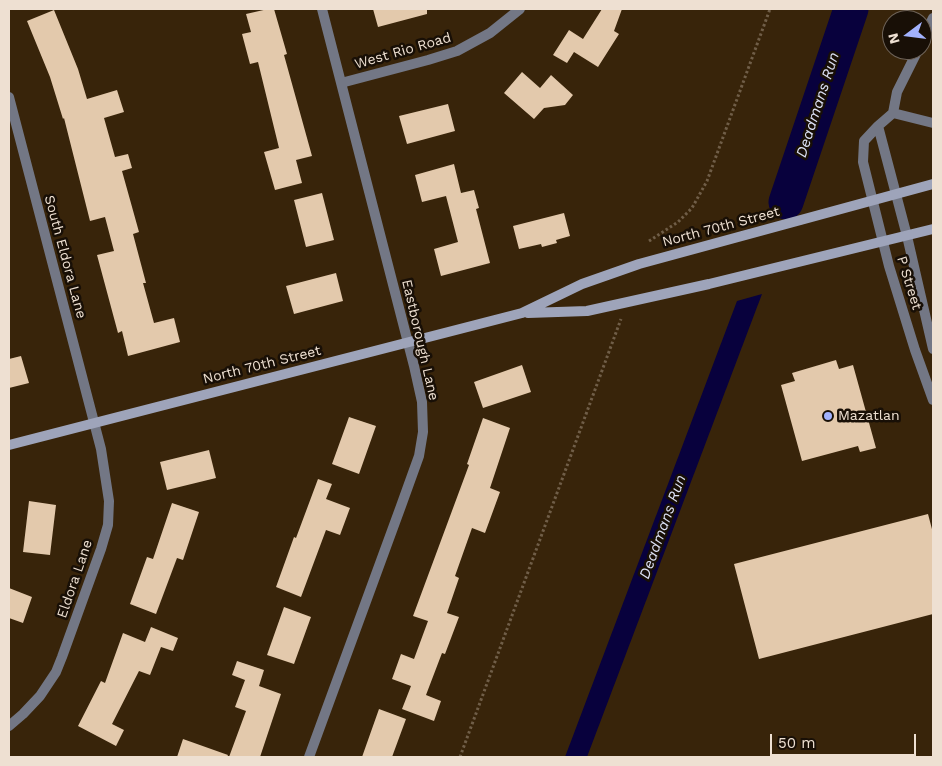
<!DOCTYPE html>
<style>
body{margin:0}
#map{position:relative;width:942px;height:766px;overflow:hidden;background:#38240a;font-family:"Work Sans",sans-serif}
canvas{display:block}
.frame{position:absolute;inset:0;border:10px solid #eee0d2;pointer-events:none}
.north{position:absolute;left:882px;top:10px;width:50px;height:50px;box-sizing:border-box;background:#180f06;border:1px solid #6e6358;border-radius:50%;rotate:255deg;font-size:14px;font-weight:700;line-height:20px;text-align:center;color:#eee0d2}
.north::after{content:'';display:block;margin:auto;width:18px;height:22px;background:#a2b2fd;clip-path:polygon(50% 0,100% 100%,50% 72%,0 100%)}
.scale{position:absolute;left:770px;top:734px;width:146px;height:22px;box-sizing:border-box;border:2px solid #eee0d2;border-top:0;padding-left:6px;font-size:15px;line-height:18px;white-space:nowrap;color:#eee0d2;-webkit-text-stroke:4px #180f06;paint-order:stroke}
</style>
<div id="map">
<canvas width="942" height="766"></canvas>
<div class="frame"></div>
<div class="north">N</div>
<div class="scale">50 m</div>
</div>
<script>
const g = document.querySelector('canvas').getContext('2d');
g.lineJoin = 'round';
function fillPath(path, color) {
  g.fillStyle = color;
  g.fill(path, 'evenodd');
}
function shape(rows) {
  const path = new Path2D();
  for (const r of rows) {
    path.moveTo(r[0], r[1]);
    for (let i = 2; i < r.length; i += 2) path.lineTo(r[i], r[i + 1]);
  }
  return path;
}
function stroke(path, color, width, dash) {
  g.strokeStyle = color;
  g.lineWidth = width;
  g.lineCap = dash ? 'butt' : 'round';
  g.setLineDash(dash || []);
  g.stroke(path);
}
function label(font, color, halo, rows, align = 'center') {
  g.font = font + ' "Work Sans",sans-serif';
  g.lineWidth = 5;
  g.setLineDash([]);
  g.textBaseline = 'middle';
  g.strokeStyle = halo;
  g.fillStyle = color;
  for (const [text, x, y, turn = 0] of rows) {
    g.save();
    g.translate(x, y);
    g.rotate((+turn || 0) * Math.PI / 180);
    g.textAlign = isNaN(turn) ? turn : align;
    if (halo) g.strokeText(text, 0, 0);
    g.fillText(text, 0, 0);
    g.restore();
  }
}
fillPath(shape([
 [762,294,587,757,565,757,737,301]
]), '#08013d');
stroke(shape([
 [786,202,851,9]
]), '#08013d', 35);
fillPath(shape([
 [268,9,274,9,287,54,284,55,312,156,296,160,302,183,275,190,264,152,279,148,258,62,250,64,242,34,251,32,246,14],
 [373,9,427,9,427,14,378,27],
 [602,9,622,9,614,31,619,34,598,67,574,52,567,63,553,55,569,30,583,39],
 [54,10,78,69,87,99,117,90,124,112,104,118,115,157,128,154,132,168,122,171,139,232,133,234,146,283,143,283,154,323,174,318,180,342,128,356,122,331,118,333,97,255,114,251,105,217,90,221,64,118,63,119,50,77,27,21],
 [522,72,540,88,551,75,573,95,565,105,544,108,534,119,504,93],
 [448,104,455,131,407,144,399,116],
 [454,164,461,193,474,190,479,208,476,209,490,263,441,276,434,249,458,242,446,196,422,202,415,175],
 [322,193,334,240,306,247,294,200],
 [564,213,570,236,556,240,557,243,542,247,541,244,519,249,513,226],
 [336,273,343,301,294,314,286,286],
 [21,356,29,383,9,388,9,359],
 [836,360,839,369,853,365,876,448,860,452,858,446,802,461,781,385,795,381,792,373],
 [522,365,531,392,483,408,474,382],
 [349,417,376,426,359,474,332,464],
 [483,418,510,428,490,488,500,492,485,533,472,528,455,576,459,578,447,613,459,617,445,654,442,653,426,695,441,701,434,721,402,709,411,686,392,679,401,654,414,659,428,621,413,616,469,465,467,464],
 [209,450,216,478,167,490,160,462],
 [318,479,332,484,326,499,350,508,340,535,326,530,301,597,276,587,294,537,296,538],
 [29,501,56,505,50,555,23,552],
 [172,503,199,512,183,560,177,558,156,614,130,604,147,557,153,559],
 [928,514,933,533,933,614,759,659,734,564],
 [9,588,32,597,23,623,9,618],
 [284,607,311,617,294,664,267,655],
 [151,627,178,638,173,651,161,647,150,675,139,671,112,724,124,730,116,746,78,726,101,681,105,683,123,633,145,642],
 [237,661,264,670,259,686,281,694,260,757,229,757,246,711,235,707,245,680,232,675],
 [379,709,406,719,392,757,362,757],
 [183,739,228,755,227,757,177,757]
]), '#e3c9ac');
stroke(shape([
 [649,241,678,222,692,208,707,181,770,9],
 [460,757,621,319]
]), '#705e48', 3, [2.5, 2.5]);
stroke(shape([
 [922,41,933,18],
 [893,113,897,92,918,50],
 [933,123,893,113,878,126,864,141,863,162,889,266,915,350,933,400],
 [878,126,907,236,933,349]
]), '#737785', 10);
stroke(shape([
 [341,83,428,60,457,51,490,33,520,9],
 [9,97,101,449,109,501,108,525,101,549,62,657,56,672,40,696,23,714,9,726],
 [309,757,401,506,419,456,423,432,422,402,414,366,322,9]
]), '#737785', 10);
stroke(shape([
 [528,313,587,311,709,284,933,229],
 [9,445,522,313,582,284,639,264,933,184]
]), '#9ea4ba', 10);
for (const [x, y, r, color] of [
 [828,416,5,"#a2b2fd"]
]) {
  const dot = new Path2D();
  dot.arc(x, y, r, 0, 2 * Math.PI);
  g.fillStyle = color;
  g.fill(dot);
  stroke(dot, '#180f06', 2);
}
label('14px', '#eee0d2', '#180f06', [
 ["West Rio Road",403,51,-16],
 ["North 70th Street",721,227,-15],
 ["South Eldora Lane",65,257,75],
 ["P Street",909,283,73],
 ["Eastborough Lane",420,340,77],
 ["North 70th Street",262,365,-14],
 ["Eldora Lane",75,579,-71]
]);
label('14px', '#eee0d2', '#180f06', [
 ["Mazatlan",838,416]
], 'left');
label('italic 15px', '#dce1f5', '#180f06', [
 ["Deadmans Run",818,105,-72],
 ["Deadmans Run",663,527,-70]
]);
</script>
